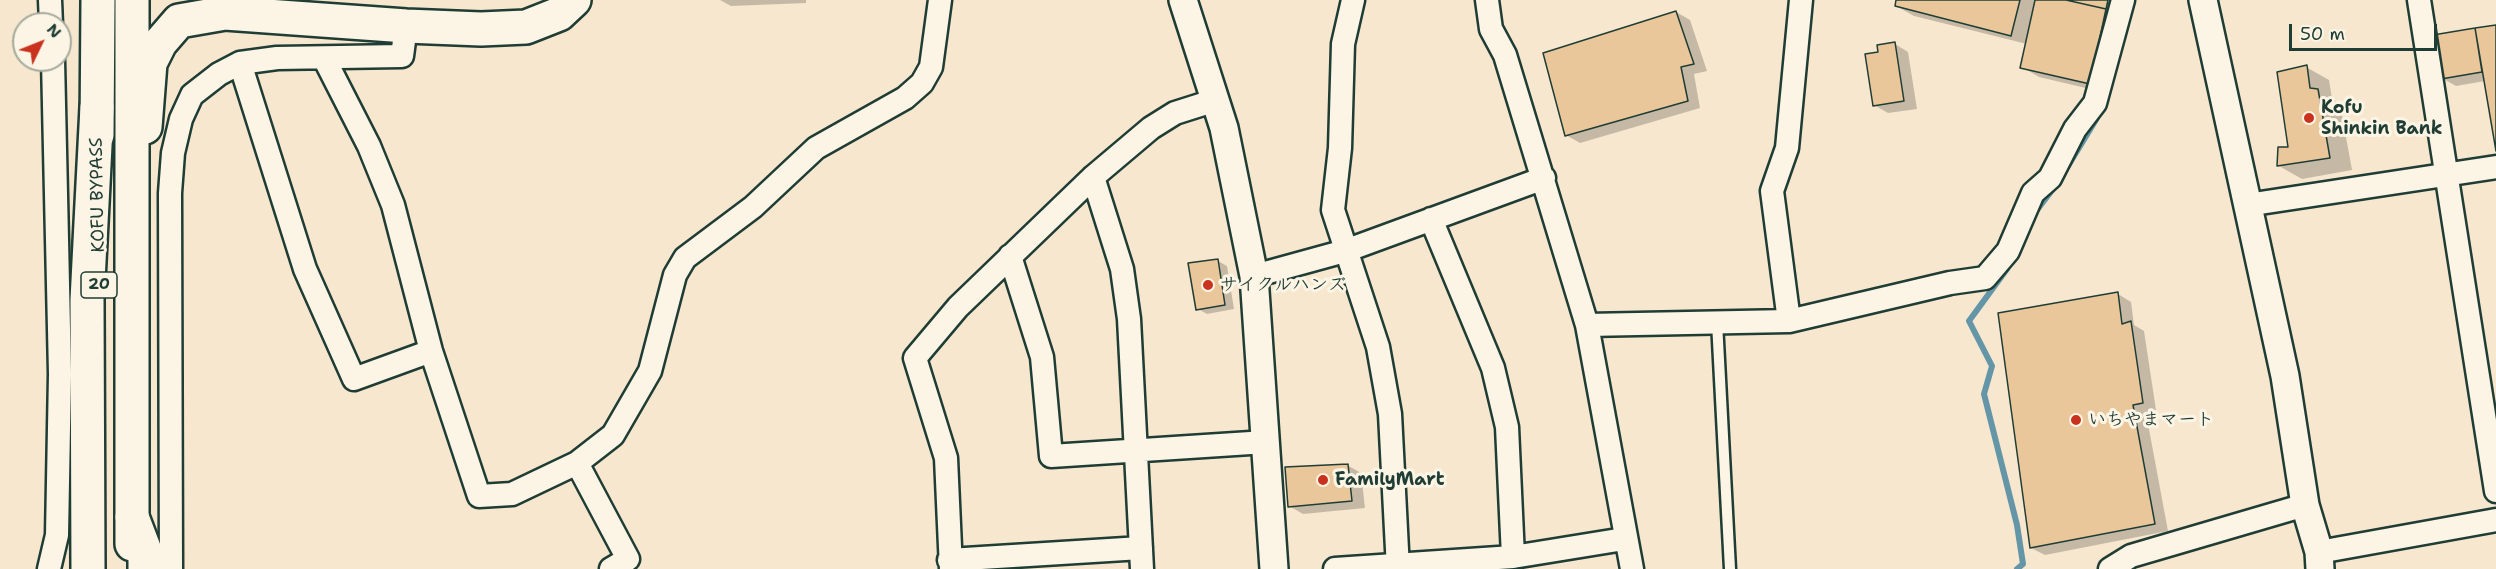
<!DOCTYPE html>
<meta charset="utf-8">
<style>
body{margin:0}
#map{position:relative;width:2496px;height:569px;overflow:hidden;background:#f7e7cf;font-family:"Shantell Sans",sans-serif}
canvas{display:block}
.north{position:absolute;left:12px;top:12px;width:60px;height:60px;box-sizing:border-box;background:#fcf5e5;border:2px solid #a4ab9e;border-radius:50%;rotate:47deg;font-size:16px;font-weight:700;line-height:24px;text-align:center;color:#1f3d34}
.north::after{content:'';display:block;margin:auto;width:21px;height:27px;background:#c8321e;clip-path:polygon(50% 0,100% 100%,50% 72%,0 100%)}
.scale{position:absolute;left:2289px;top:24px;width:148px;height:27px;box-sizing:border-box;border:3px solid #1f3d34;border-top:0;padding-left:8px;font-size:18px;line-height:21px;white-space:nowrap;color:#1f3d34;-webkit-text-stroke:4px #fcf5e5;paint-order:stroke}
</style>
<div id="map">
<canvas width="2496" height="569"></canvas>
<div class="north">N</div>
<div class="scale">50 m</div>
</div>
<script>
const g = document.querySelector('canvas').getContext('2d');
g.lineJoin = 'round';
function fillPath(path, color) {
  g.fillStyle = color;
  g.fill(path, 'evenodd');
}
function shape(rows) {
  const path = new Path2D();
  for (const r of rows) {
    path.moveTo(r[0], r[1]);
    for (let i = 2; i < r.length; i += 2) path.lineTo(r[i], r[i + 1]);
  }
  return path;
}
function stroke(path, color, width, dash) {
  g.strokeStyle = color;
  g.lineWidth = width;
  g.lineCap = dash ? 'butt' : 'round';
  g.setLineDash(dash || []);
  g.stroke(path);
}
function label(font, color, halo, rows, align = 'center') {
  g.font = font + ' "Shantell Sans","Klee One",sans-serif';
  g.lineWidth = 6;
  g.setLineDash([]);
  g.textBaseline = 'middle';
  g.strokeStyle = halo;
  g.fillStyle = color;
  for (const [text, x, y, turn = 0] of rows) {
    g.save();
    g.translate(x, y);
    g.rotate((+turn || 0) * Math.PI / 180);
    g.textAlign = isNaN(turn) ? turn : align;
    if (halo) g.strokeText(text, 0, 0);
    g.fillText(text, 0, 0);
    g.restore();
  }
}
fillPath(shape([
 [720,0,806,0,806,3,731,6],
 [1898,0,2123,0,2107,93,2039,77,2022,67,2027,44,1914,16,1896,6],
 [1676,12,1690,20,1707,71,1694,74,1700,108,1580,143,1566,135],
 [2496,26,2496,145,2485,81,2456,86,2442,78,2435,36],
 [1895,44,1908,52,1917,109,1888,113,1874,105,1880,54],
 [2306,67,2329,80,2332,99,2340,104,2352,170,2302,179,2279,166,2290,148],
 [1218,261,1227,266,1234,309,1207,314,1198,309],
 [2118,294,2131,302,2134,325,2144,331,2156,410,2146,413,2168,531,2045,555,2031,548],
 [1347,465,1361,473,1365,508,1303,514,1289,506]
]), '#0003');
stroke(shape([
 [2068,166,2097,118],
 [2037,210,2053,189],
 [2007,269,1969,321,1992,366,1984,394,2017,525,2023,564,2017,569]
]), '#6496a7', 6);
const building = shape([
 [1896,0,2020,0,2011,36,1895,6,1896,0],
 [2035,0,2066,0,2106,9,2090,84,2020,68,2035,0],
 [2066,0,2108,0,2106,9,2066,0],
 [1676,11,1694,64,1681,67,1688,101,1565,136,1543,53,1676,11],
 [2496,25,2496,151,2475,28,2496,25],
 [2475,28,2482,72,2441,79,2433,35,2475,28],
 [1895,42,1904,101,1873,106,1865,54,1878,52,1877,45,1895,42],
 [2307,65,2310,88,2318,89,2330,158,2277,166,2278,147,2288,147,2277,72,2307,65],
 [1218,259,1225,305,1196,310,1188,263,1218,259],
 [2118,292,2122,324,2131,321,2143,403,2133,405,2155,524,2030,548,1998,313,2118,292],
 [1348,464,1352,501,1288,507,1285,467,1348,464]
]);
fillPath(building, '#eac69b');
stroke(building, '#1f3d34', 1.5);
const service = shape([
 [1717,322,1730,569]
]);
const minor = shape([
 [50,0,51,24],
 [1353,0,1343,44,1340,148,1333,210,1378,347,1390,414,1398,569],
 [1487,0,1491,29,1505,55,1587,325,1632,569],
 [2419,0,2496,491],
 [324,58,369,146,393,205,431,351,479,496,512,494,577,463,613,435,650,371,675,275,685,258,753,207,816,148,905,98,922,83,931,67,940,0],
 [240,63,305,269,354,379,431,351],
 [1093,177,1122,269,1129,319,1142,569],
 [2247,205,2496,167],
 [1431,219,1493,368,1507,427,1513,557],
 [1010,256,1042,357,1051,456,1266,442],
 [1254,276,1345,251,1544,178],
 [1789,321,1772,191,1787,148,1801,0],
 [1587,325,1789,321,1950,283,1985,278,2008,251,2033,193,2050,178,2075,129,2095,103,2123,0],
 [577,463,628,559,611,569],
 [2319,552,2496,520],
 [949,560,1141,548],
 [49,569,57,535,60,374,53,60],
 [171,569,170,193,173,153,181,119,192,95,219,74,240,63,277,58,402,56,406,26],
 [951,569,946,458,915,358,958,307,1093,177,1151,128,1175,113,1216,100],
 [1335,569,1513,557,1624,539],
 [2110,569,2131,556,2305,505]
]);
const tertiary = shape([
 [1183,0,1224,128,1254,276,1274,569],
 [2203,0,2285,376,2305,505,2319,552,2320,569]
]);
const primary = shape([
 [145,127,150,63,160,43,179,21,225,13,406,26,481,29,526,27,559,14,574,0]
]);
const trunk = shape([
 [132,0,132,544],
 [97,135,98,0]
]);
const motorway = shape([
 [132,517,145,551,145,569],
 [88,569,87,300,97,107]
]);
stroke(service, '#1f3d34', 15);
stroke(minor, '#1f3d34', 27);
stroke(tertiary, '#1f3d34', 32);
stroke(primary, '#1f3d34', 38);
stroke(trunk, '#1f3d34', 38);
stroke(motorway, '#1f3d34', 38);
stroke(service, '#fcf5e5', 10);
stroke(minor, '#fcf5e5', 22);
stroke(tertiary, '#fcf5e5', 27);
stroke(primary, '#fcf5e5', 33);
stroke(trunk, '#fcf5e5', 33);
stroke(motorway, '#fcf5e5', 33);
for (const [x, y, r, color] of [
 [2309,118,6,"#c8321e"],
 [1208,285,6,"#c8321e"],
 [2076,420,6,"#c8321e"],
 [1323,480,6,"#c8321e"]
]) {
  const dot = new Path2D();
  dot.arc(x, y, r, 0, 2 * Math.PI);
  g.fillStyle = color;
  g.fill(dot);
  stroke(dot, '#fcf5e5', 2);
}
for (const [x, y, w] of [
 [99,285,36]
]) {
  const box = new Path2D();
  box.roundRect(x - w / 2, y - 13, w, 26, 4.5);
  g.fillStyle = '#fcf5e5';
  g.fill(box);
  stroke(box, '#1f3d34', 1.5);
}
label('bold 16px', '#1f3d34', null, [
 ["20",99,285]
]);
label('bold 18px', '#1f3d34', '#fcf5e5', [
 ["Kofu",2321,108],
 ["Shinkin Bank",2321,129],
 ["サイクルハンズ",1220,285],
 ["いちやまマート",2088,420],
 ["FamilyMart",1335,480]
], 'left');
label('18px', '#1f3d34', '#fcf5e5', [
 ["KOFU BYPASS",98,195,-91]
]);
</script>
